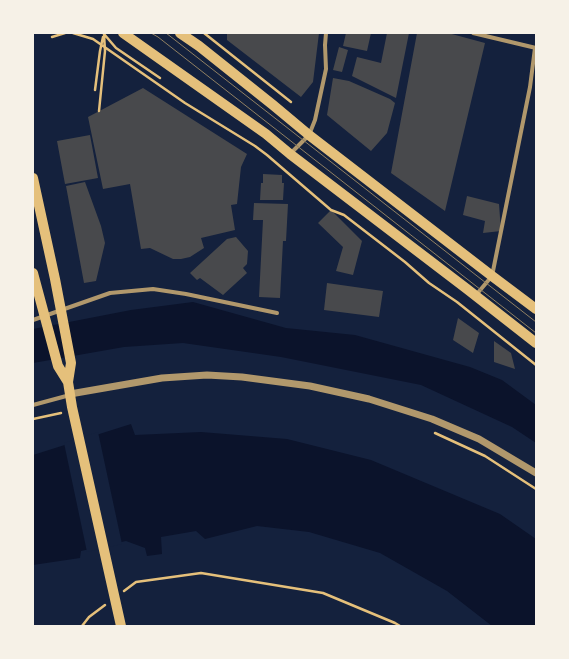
<!DOCTYPE html>
<style>
body{margin:0}
#map{position:relative;width:569px;height:659px;overflow:hidden;background:#14213d;font-family:"Public Sans",sans-serif}
canvas{display:block}
.frame{position:absolute;inset:0;border:34px solid #f6f1e7;pointer-events:none}
</style>
<div id="map">
<canvas width="569" height="659"></canvas>
<div class="frame"></div>
</div>
<script>
const g = document.querySelector('canvas').getContext('2d');
g.lineJoin = 'round';
function fillPath(path, color) {
  g.fillStyle = color;
  g.fill(path, 'evenodd');
}
function shape(rows) {
  const path = new Path2D();
  for (const r of rows) {
    path.moveTo(r[0], r[1]);
    for (let i = 2; i < r.length; i += 2) path.lineTo(r[i], r[i + 1]);
  }
  return path;
}
function stroke(path, color, width, dash) {
  g.strokeStyle = color;
  g.lineWidth = width;
  g.lineCap = dash ? 'butt' : 'round';
  g.setLineDash(dash || []);
  g.stroke(path);
}
fillPath(shape([
 [193,302,286,328,355,335,470,367,502,380,536,405,536,443,512,427,421,385,281,357,183,343,124,347,33,363,33,329,131,310],
 [131,424,135,435,201,432,287,439,371,460,500,514,536,539,536,626,492,626,447,591,380,553,309,532,257,526,205,539,196,531,161,537,162,554,147,556,145,548,126,541,81,551,80,558,33,565,33,455]
]), '#0b132b');
fillPath(shape([
 [98,432,122,544,87,552,64,443]
]), '#14213d');
fillPath(shape([
 [227,33,319,33,313,82,301,97,227,40],
 [346,33,371,33,367,51,343,46],
 [387,33,409,33,396,98,352,76,357,57,381,63],
 [417,33,448,33,485,43,445,211,391,173],
 [339,47,348,50,342,72,333,70],
 [333,78,349,81,390,99,395,103,387,133,371,151,327,115],
 [143,88,247,154,241,167,237,204,231,205,235,230,201,238,204,248,190,257,181,259,173,259,150,248,141,249,130,184,103,189,88,117],
 [90,135,98,178,65,184,57,141],
 [263,174,282,175,282,183,284,183,283,200,260,200,261,183,263,183],
 [85,182,101,226,105,243,96,281,84,283,66,186],
 [467,196,499,204,501,231,483,233,485,221,463,215],
 [254,203,288,204,286,241,283,241,280,298,259,297,263,220,253,220],
 [331,210,362,241,353,275,336,271,343,247,318,223],
 [236,237,248,251,247,264,243,268,247,273,223,295,200,278,197,280,190,273,227,239],
 [327,283,383,291,379,317,324,310],
 [458,318,479,333,473,353,453,340],
 [494,341,511,353,515,369,494,362]
]), '#48494c');
stroke(shape([
 [73,33,93,39,185,103,255,146,267,155,331,210,344,215,405,262,429,283,457,302,536,365],
 [204,33,291,102],
 [52,37,65,33],
 [95,90,100,51,103,37],
 [99,111,105,51,104,34,116,48,160,78],
 [33,419,61,413],
 [435,433,485,456,536,489],
 [124,591,136,582,201,573,323,593,395,623,400,626],
 [82,626,89,617,105,605]
]), '#e5c07b', 2.5);
stroke(shape([
 [473,33,536,48],
 [290,154,309,135,315,120,326,69,325,45,326,33],
 [476,295,492,276,530,87,535,48],
 [33,320,110,293,153,289,186,294,277,313],
 [33,405,70,395]
]), '#b1986c', 4);
stroke(shape([
 [70,394,162,378,207,375,242,377,310,386,369,399,432,419,479,439,536,473]
]), '#b1986c', 7);
stroke(shape([
 [123,33,266,134,290,154,467,289,536,343],
 [180,33,199,46,273,105,309,135,492,276,536,309],
 [33,178,55,279,71,363,68,382,72,407,121,626],
 [33,273,58,366,68,382]
]), '#e5c07b', 10);
stroke(shape([
 [151,33,158,37,536,333],
 [166,33,536,322]
]), '#918062', 1);
</script>
